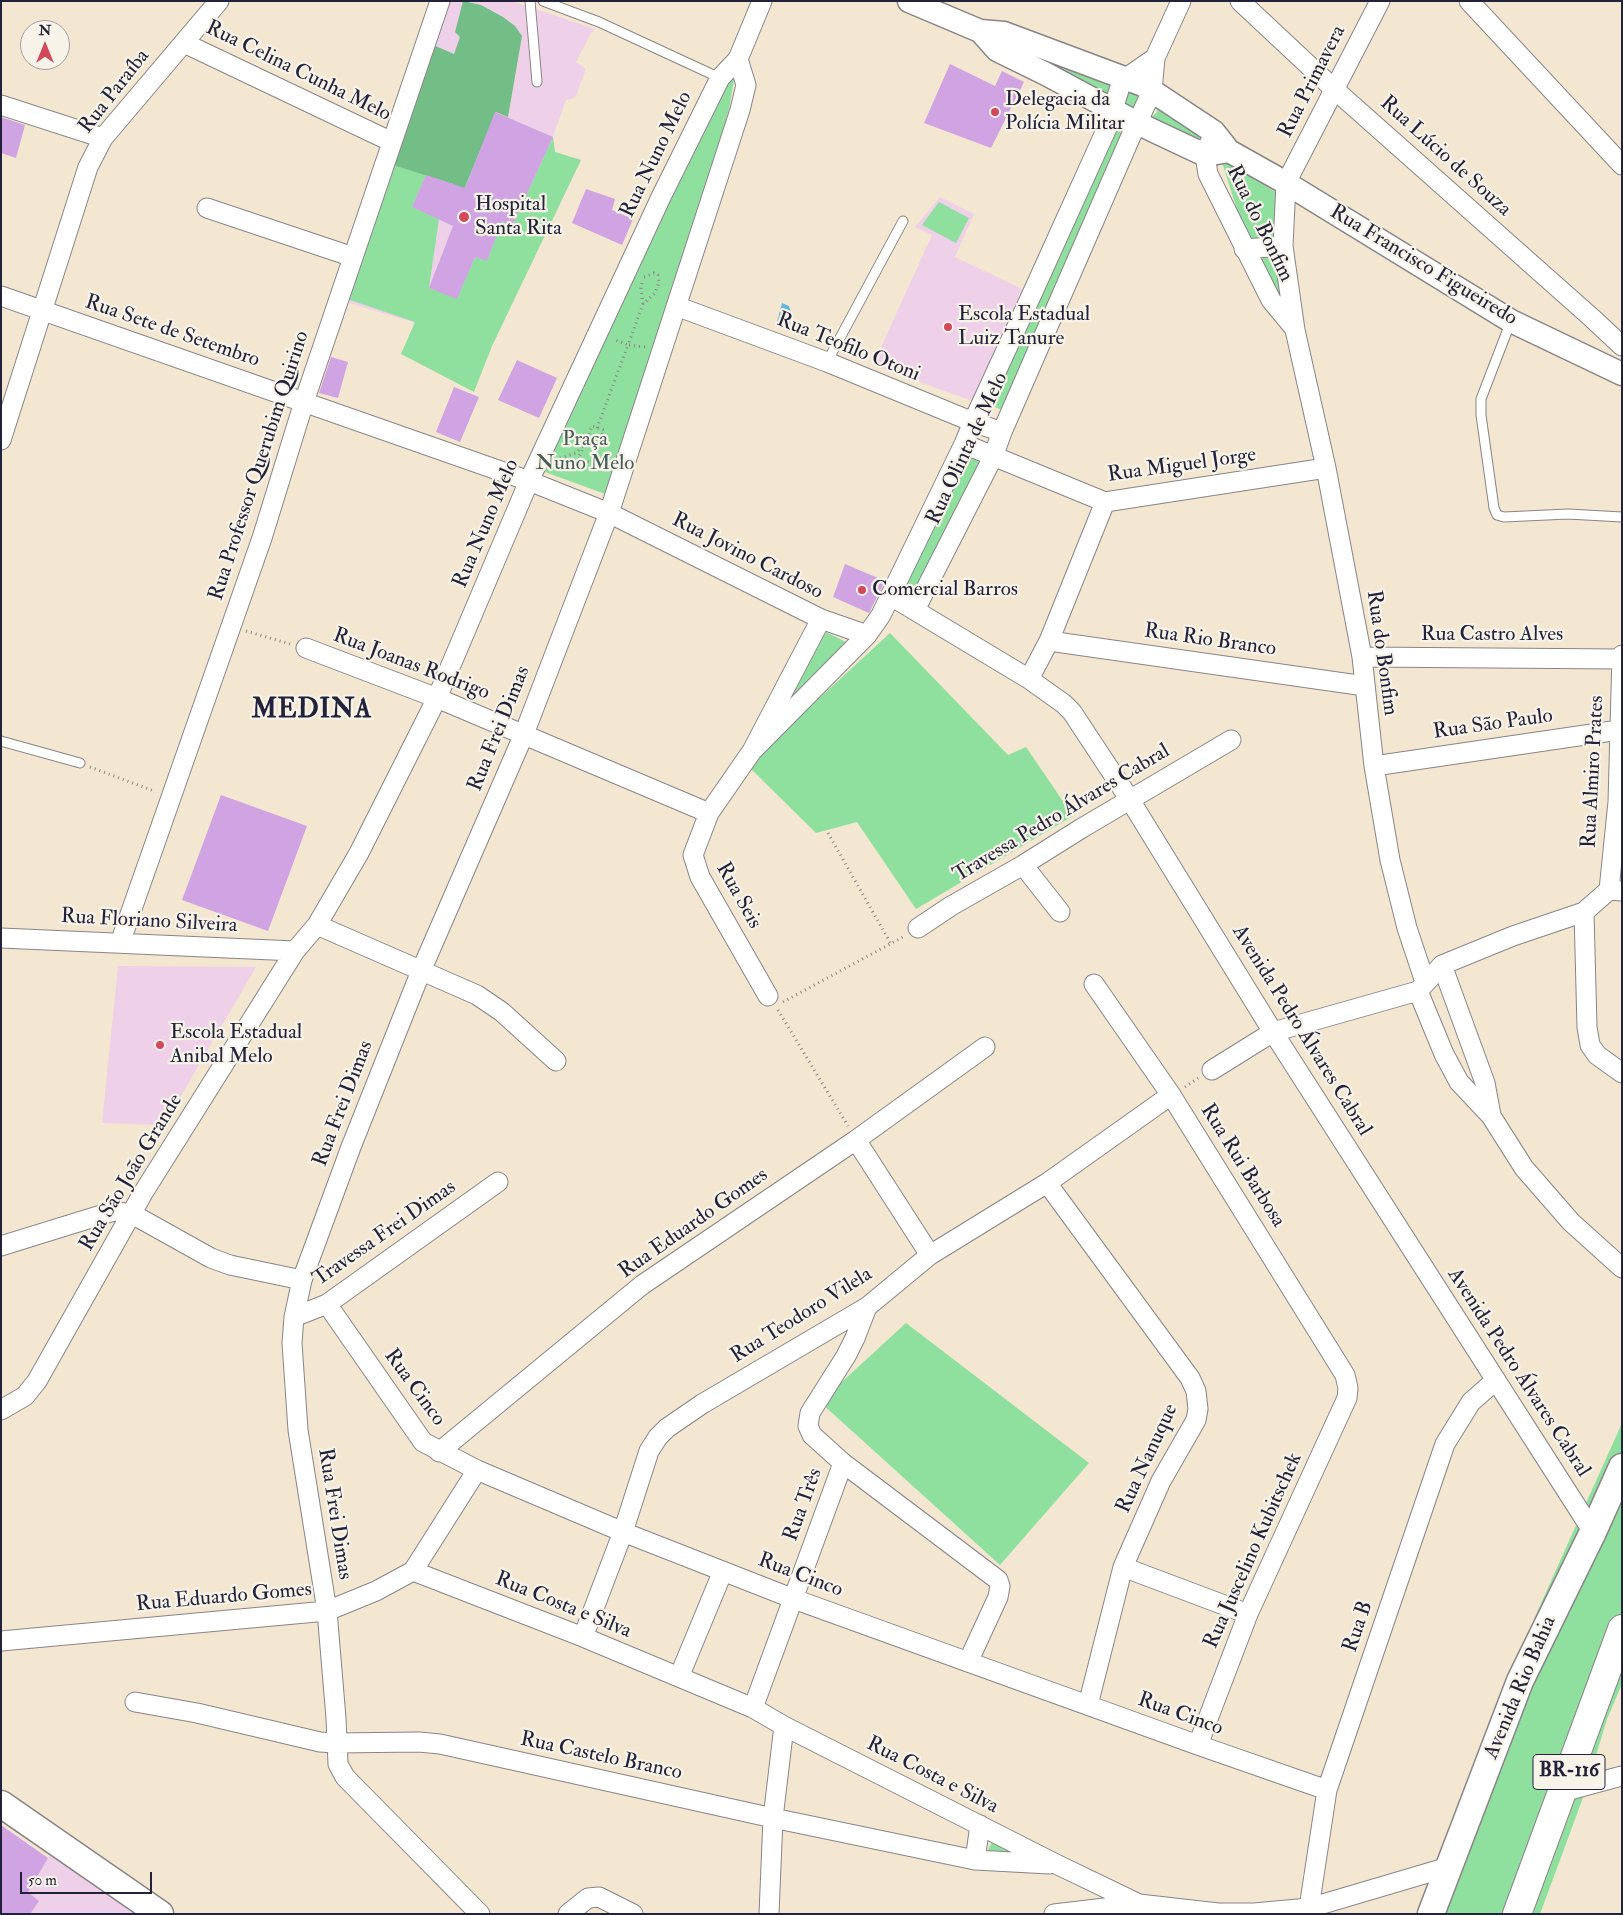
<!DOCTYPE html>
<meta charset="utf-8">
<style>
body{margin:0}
#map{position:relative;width:1623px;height:1915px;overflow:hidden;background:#f3e7d1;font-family:"IM FELL Double Pica",serif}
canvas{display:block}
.frame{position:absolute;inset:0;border:2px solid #22223b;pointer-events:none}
.north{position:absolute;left:20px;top:20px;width:50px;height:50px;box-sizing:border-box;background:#f7f3e8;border:1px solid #a29fa3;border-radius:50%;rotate:0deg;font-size:14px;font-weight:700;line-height:20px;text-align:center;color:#22223b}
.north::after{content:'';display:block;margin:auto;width:18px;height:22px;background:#d1495b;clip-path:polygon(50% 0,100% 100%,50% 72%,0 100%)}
.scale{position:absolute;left:20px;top:1872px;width:132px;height:22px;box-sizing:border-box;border:2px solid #22223b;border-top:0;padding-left:6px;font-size:15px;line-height:18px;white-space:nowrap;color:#22223b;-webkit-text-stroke:4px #f7f3e8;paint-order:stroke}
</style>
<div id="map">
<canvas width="1623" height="1915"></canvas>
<div class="frame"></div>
<div class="north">N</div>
<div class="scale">50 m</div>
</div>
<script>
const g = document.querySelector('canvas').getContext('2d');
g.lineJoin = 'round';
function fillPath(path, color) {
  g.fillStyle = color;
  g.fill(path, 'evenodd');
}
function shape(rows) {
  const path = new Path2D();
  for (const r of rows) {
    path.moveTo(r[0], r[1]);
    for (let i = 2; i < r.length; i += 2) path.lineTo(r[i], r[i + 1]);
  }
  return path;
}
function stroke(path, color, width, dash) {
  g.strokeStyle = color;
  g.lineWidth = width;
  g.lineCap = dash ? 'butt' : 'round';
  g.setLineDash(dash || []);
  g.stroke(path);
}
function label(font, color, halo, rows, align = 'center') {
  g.font = font + ' "IM FELL Double Pica",serif';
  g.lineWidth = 4.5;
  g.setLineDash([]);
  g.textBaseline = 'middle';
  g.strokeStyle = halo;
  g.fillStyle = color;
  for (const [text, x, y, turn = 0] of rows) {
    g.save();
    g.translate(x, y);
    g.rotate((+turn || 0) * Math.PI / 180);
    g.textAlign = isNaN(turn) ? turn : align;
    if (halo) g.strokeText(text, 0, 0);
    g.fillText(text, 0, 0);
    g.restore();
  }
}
fillPath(shape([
 [449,1,512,1,595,29,590,35,576,62,586,69,575,98,566,100,553,137,555,152,581,160,492,346,343,301],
 [940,197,974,214,955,257,1022,289,972,401,873,365,932,235,915,227],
 [118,966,256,967,164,1125,102,1123],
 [52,1850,134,1914,30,1914,39,1901,28,1892]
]), '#eed0e8');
fillPath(shape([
 [1019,48,1117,80,1110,98],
 [735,75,729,109,716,158,605,494,542,471,714,100],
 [1141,86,1141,109,1124,108,1121,90],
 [1156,103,1200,137,1196,144,1148,120,1157,112],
 [1113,122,1127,128,1002,410,986,403],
 [553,137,555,152,581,160,492,346,474,392,401,354,415,322,347,299,393,165,426,175,412,207,439,219,429,288,457,298,475,257,487,260,502,221,512,226],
 [1221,159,1277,193,1284,305,1252,257],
 [939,202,969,218,956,243,922,225],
 [970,452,986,459,916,600,903,592],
 [826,632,850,644,786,707],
 [890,633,1008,755,1026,747,1073,816,916,909,857,822,816,833,747,765],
 [906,1323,1089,1463,1000,1565,820,1402],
 [1622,1423,1622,1684,1607,1719,1584,1795,1540,1914,1416,1914,1538,1610],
 [995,1836,1022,1853,987,1852]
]), '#8fe09f');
fillPath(shape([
 [463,1,481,5,503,17,515,26,522,36,508,117,496,112,461,197,453,184,393,165,433,45,454,54,460,37,455,32]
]), '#73be86');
fillPath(shape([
 [782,303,789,306,792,315,788,330,776,326]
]), '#64b8e0');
fillPath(shape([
 [950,64,995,86,1002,71,1024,82,991,148,924,123],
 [495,112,553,137,512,226,502,221,487,261,475,257,457,299,429,288,453,226,412,207,426,175,465,188],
 [1,117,25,125,16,158,1,153],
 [586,189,615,199,612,210,633,219,622,245,572,223],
 [331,357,348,362,338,398,319,393],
 [517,360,557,378,539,418,498,400],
 [454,387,479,397,460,442,436,432],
 [845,564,885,581,869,613,833,597],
 [221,795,307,826,268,931,182,900],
 [1,1825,48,1858,28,1892,39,1901,30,1914,1,1914]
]), '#d0a3e2');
const service = shape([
 [530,1,537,82],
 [543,1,599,22,720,78],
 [1511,321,1481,399,1481,415,1494,508,1497,515,1504,517,1568,514,1622,517],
 [827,362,903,221],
 [1,741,80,763]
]);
const minor = shape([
 [1240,1,1334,89,1592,318,1622,346],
 [1380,1,1286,183,1283,246,1295,330,1326,468,1362,657,1374,766,1390,860,1407,928,1425,982],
 [1469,1,1622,165],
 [184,43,392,142],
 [1,105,103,138],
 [1210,142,1205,155,1208,174,1271,300,1295,329],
 [207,208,353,257],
 [1244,249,1283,246],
 [1,296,529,481,609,513,821,619,867,635],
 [676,306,827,362,973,422,1002,432],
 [1,440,88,167,103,138,219,1],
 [964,444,1105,502,1326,468],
 [891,596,1029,679,1064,704,1072,712,1130,800,1273,1032,1593,1532],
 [915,610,993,457,1002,432,1131,136,1152,91,1155,58,1181,1],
 [1049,641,1365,686],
 [306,648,437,698,709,813],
 [1362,657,1621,659],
 [1029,679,1049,641,1105,502],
 [752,751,867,635,881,615,964,444,973,422,1032,294,1107,128,1120,87,1126,78,1155,58],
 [1374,766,1619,730],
 [1023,865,1060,912],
 [1609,890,1618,802,1622,655],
 [1584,912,1587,1027,1590,1045,1597,1055,1622,1073],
 [317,925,477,995,502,1012,556,1061],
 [918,928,951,906,1023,865,1082,828,1231,740],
 [1,938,295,951],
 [120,943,262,538,304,402,440,1],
 [1442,965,1485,1083,1491,1115],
 [1094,984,1171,1095,1345,1375,1348,1388,1347,1398,1248,1614,1198,1745],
 [1418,991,1444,1054,1459,1082,1491,1116,1524,1168,1571,1222,1622,1268],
 [768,996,700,877,693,855,709,813,752,751,821,619],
 [1212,1070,1273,1032,1418,991,1442,965,1513,936,1584,912,1609,890,1622,891],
 [856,1140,930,1255],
 [1047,1183,1190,1378,1196,1391,1198,1409,1196,1420,1161,1481,1123,1567,1088,1705],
 [1,1246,114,1211,132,1214,211,1258,230,1265,302,1280],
 [327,1304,423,1442,477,1470,623,1532,794,1599,1198,1745,1327,1790],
 [294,1317,327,1304,498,1182],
 [1,1410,25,1396,37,1381,143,1193,295,951,317,925,359,853,437,698,529,481,661,197,720,78,738,59,762,1],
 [439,1452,642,1285,856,1140,985,1047],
 [843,1463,998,1580,1000,1586,998,1597,968,1662],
 [1123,1567,1248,1614],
 [413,1571,583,1637,753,1708,784,1726,1056,1864,1139,1904,1218,1913,1254,1913,1309,1908,1448,1867],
 [583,1637,623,1532,649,1451,658,1437,667,1428,702,1404,867,1307,930,1255,1047,1183,1171,1095],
 [1,1641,327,1611,376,1591,413,1571,477,1470],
 [679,1677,723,1571],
 [135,1702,197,1713,320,1742,336,1743,419,1742,440,1744,773,1818,975,1860,1050,1864],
 [753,1708,843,1463,812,1435,808,1426,810,1413,846,1356,855,1338,867,1307],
 [1562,1792,1622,1776],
 [975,1860,980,1825],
 [1309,1908,1327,1790,1445,1444,1471,1402,1496,1380],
 [480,1914,345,1777,338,1764,336,1718,327,1611,298,1430,292,1343,294,1317,302,1280,351,1147,421,971,524,734,609,513,740,110,746,85,738,59],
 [568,1914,588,1898,599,1897,633,1914],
 [769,1914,773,1818,784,1726],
 [1054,1914,1139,1904]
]);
const tertiary = shape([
 [909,1,980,31,1004,33,1143,85,1214,132,1229,151,1286,183,1511,321,1622,374],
 [980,31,997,50,1046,74,1137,123,1205,155,1229,151]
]);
const secondary = shape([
 [1,1804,160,1914],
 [1431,1914,1520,1681,1593,1532,1622,1467]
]);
const trunk = shape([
 [1517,1914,1622,1629]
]);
stroke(service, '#8a8486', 11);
stroke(minor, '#8a8486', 21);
stroke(tertiary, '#8a8486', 25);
stroke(secondary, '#8a8486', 29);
stroke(trunk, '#8a8486', 30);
stroke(shape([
 [644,277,654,273,658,275,659,282,655,293,643,304,628,345,645,347],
 [642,283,641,288,643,304],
 [597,428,628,345,613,339],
 [560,458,576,453,585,444,592,426,604,430,592,463,578,459,585,444],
 [246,631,290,644],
 [90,767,154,791],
 [828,833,891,944],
 [783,1002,903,937],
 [778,1010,848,1126],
 [1185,1087,1198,1078]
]), '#8a8486', 3, [1, 4]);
stroke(service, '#fff', 9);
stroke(minor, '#fff', 19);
stroke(tertiary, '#fff', 22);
stroke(secondary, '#fff', 26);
stroke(trunk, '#fff', 28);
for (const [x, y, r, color] of [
 [995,112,5,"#d1495b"],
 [464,217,6,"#d1495b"],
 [948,327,5,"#d1495b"],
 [862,590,5,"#d1495b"],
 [160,1045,5,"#d1495b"]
]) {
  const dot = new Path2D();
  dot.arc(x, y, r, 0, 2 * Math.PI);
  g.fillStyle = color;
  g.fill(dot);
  stroke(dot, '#f7f3e8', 2);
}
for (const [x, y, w] of [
 [1569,1772,72]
]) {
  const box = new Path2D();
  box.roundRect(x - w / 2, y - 17.5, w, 35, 4);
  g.fillStyle = '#f7f3e8';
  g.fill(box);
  stroke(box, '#22223b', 1);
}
label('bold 20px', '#22223b', null, [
 ["BR-116",1569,1772]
]);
label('21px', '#22223b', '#f7f3e8', [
 ["Rua Celina Cunha Melo",298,72,26],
 ["Rua Primavera",1313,82,-63],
 ["Rua Paraíba",115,92,-52],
 ["Rua Nuno Melo",657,155,-64],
 ["Rua Lúcio de Souza",1445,157,42],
 ["Rua do Bonfim",1259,224,64],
 ["Rua Francisco Figueiredo",1423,266,31],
 ["Rua Sete de Setembro",172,332,19],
 ["Rua Teofilo Otoni",848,348,22],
 ["Rua Olinta de Melo",968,449,-65],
 ["Rua Professor Querubim Quirino",260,466,-72],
 ["Rua Miguel Jorge",1182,466,-8],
 ["Rua Nuno Melo",487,524,-67],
 ["Rua Jovino Cardoso",747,557,27],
 ["Rua Castro Alves",1492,635],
 ["Rua Rio Branco",1210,641,8],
 ["Rua do Bonfim",1381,653,82],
 ["Rua Joanas Rodrigo",411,665,21],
 ["Rua São Paulo",1493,725,-8],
 ["Rua Frei Dimas",500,729,-68],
 ["Rua Almiro Prates",1594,772,-87],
 ["Travessa Pedro Álvares Cabral",1062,814,-31],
 ["Rua Seis",738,896,61],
 ["Rua Floriano Silveira",149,922,3],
 ["Avenida Pedro Álvares Cabral",1301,1031,58],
 ["Rua Frei Dimas",344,1104,-69],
 ["Rua Rui Barbosa",1242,1166,58],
 ["Rua São João Grande",132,1173,-59],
 ["Rua Eduardo Gomes",694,1224,-35],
 ["Travessa Frei Dimas",385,1234,-35],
 ["Rua Teodoro Vilela",802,1316,-32],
 ["Avenida Pedro Álvares Cabral",1518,1373,57],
 ["Rua Cinco",414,1388,54],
 ["Rua Nanuque",1148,1459,-65],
 ["Rua Três",804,1505,-70],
 ["Rua Frei Dimas",334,1514,81],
 ["Rua Juscelino Kubitschek",1254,1551,-66],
 ["Rua Cinco",800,1576,21],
 ["Rua Eduardo Gomes",224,1598,-5],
 ["Rua Costa e Silva",563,1606,22],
 ["Rua B",1359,1627,-71],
 ["Avenida Rio Bahia",1521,1688,-67],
 ["Rua Cinco",1180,1715,20],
 ["Rua Castelo Branco",601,1757,12],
 ["Rua Costa e Silva",932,1776,27]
]);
label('21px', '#22223b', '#f7f3e8', [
 ["Delegacia da",1005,100],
 ["Polícia Militar",1005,124],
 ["Hospital",475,205],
 ["Santa Rita",475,229],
 ["Escola Estadual",958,315],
 ["Luiz Tanure",958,339],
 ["Comercial Barros",872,590],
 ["Escola Estadual",170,1033],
 ["Anibal Melo",170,1057]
], 'left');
label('21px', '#435b59', '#f7f3e8', [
 ["Praça",585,440],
 ["Nuno Melo",585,464]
]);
g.letterSpacing = '1px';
label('bold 26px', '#22223b', '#f7f3e8', [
 ["MEDINA",312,711]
]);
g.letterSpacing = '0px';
</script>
